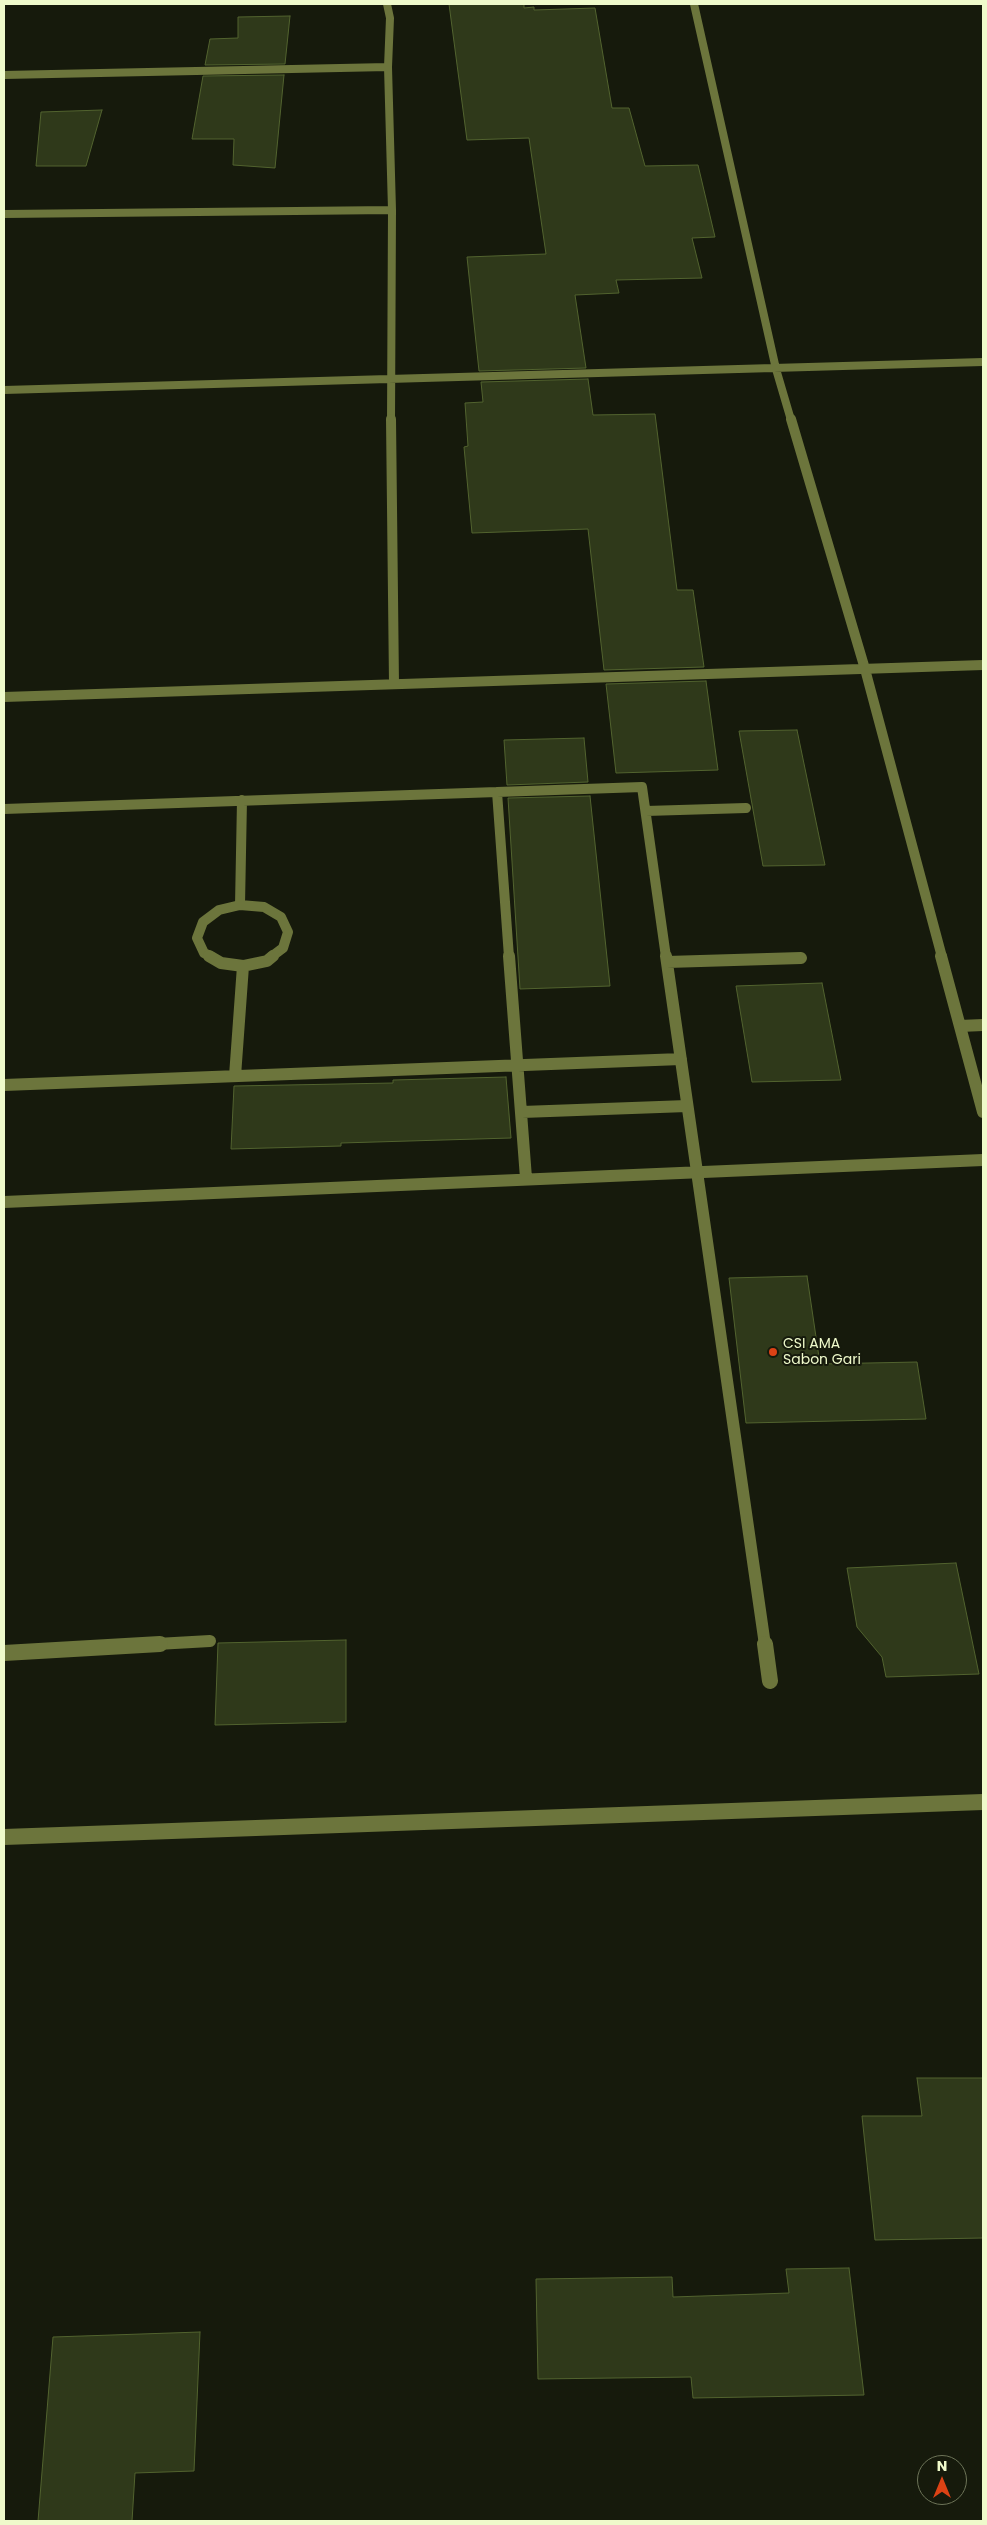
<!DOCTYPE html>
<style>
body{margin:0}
#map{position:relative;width:987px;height:2525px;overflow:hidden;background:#161a0c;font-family:Poppins,sans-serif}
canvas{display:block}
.frame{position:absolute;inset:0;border:5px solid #effacb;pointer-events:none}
.north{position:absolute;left:917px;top:2455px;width:50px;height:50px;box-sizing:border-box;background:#161a0c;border:1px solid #6d7458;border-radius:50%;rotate:0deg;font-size:14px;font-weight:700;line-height:20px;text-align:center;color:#effacb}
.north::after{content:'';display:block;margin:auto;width:18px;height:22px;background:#dc4215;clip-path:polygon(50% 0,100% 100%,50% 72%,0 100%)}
</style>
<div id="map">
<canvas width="987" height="2525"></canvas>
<div class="frame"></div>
<div class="north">N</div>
</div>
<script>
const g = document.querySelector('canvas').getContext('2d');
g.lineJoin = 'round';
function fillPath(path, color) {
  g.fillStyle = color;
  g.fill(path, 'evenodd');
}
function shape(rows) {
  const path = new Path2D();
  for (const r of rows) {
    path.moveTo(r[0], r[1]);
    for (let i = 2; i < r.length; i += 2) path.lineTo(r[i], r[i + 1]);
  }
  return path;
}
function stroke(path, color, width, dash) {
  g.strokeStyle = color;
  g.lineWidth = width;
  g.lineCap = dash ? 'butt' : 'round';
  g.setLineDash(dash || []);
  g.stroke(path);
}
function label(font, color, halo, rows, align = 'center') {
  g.font = font + ' Poppins,sans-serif';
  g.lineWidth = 4;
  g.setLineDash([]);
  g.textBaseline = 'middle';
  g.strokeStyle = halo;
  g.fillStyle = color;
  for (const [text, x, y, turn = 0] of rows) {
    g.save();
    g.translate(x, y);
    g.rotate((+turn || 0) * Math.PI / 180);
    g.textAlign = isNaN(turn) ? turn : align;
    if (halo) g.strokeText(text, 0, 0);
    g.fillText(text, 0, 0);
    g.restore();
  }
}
const building = shape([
 [449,4,524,4,524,8,534,7,534,10,595,8,612,108,629,108,645,166,698,165,715,237,692,238,702,278,616,280,619,293,575,295,586,368,479,371,467,257,546,254,529,138,467,140,449,4],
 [290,16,285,64,205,65,210,39,238,38,238,17,290,16],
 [284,75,275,168,233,165,234,139,192,139,203,76,284,75],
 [102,110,86,166,36,166,41,112,102,110],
 [588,379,593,415,655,414,677,590,693,590,704,667,604,670,588,529,472,533,464,447,468,446,465,403,483,402,481,382,588,379],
 [706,681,718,770,616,773,606,684,706,681],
 [797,730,825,865,763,866,739,731,797,730],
 [584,738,588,782,507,785,504,740,584,738],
 [590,796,610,986,520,989,508,798,590,796],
 [822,983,841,1080,752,1082,736,986,822,983],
 [506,1077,511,1138,341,1143,341,1146,231,1149,234,1086,393,1083,393,1080,506,1077],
 [807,1276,820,1364,917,1362,926,1419,746,1423,729,1278,807,1276],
 [956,1563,979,1674,886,1677,882,1657,857,1627,847,1568,956,1563],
 [346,1640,346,1722,215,1725,218,1643,346,1640],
 [917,2078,983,2078,983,2238,875,2240,862,2116,922,2116,917,2078],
 [849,2268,864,2395,693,2398,691,2377,538,2379,536,2279,672,2277,673,2297,789,2293,786,2269,849,2268],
 [200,2332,194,2471,135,2473,132,2521,38,2521,53,2337,200,2332]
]);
fillPath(building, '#2f391a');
stroke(building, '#52632f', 1);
stroke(shape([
 [387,4,390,18,388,67,392,210,391,420],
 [694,4,776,369,791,420],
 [4,75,388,67],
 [4,214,392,210],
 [4,390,983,362]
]), '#6c753c', 8);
stroke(shape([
 [391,419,394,684],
 [791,419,865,669,942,957],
 [4,697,983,665],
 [497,792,509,957],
 [4,809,642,787,666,957],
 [646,811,746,808],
 [240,905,242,800],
 [212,957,204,953,197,938,203,922,219,910,240,905,264,907,281,917,288,932,283,948,271,957]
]), '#6c753c', 10);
stroke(shape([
 [209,956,221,963,243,966,267,961,273,956],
 [509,956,526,1178],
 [666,956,765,1645],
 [941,956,983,1112],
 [667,962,801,958],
 [960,1026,983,1025],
 [235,1076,243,966],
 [4,1085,681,1059],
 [522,1112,687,1106],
 [4,1202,983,1160],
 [139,1645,210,1641]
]), '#6c753c', 12);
stroke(shape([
 [765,1644,770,1681],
 [4,1653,160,1644],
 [4,1837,983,1802]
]), '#6c753c', 16);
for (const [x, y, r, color] of [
 [773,1352,5,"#dc4215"]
]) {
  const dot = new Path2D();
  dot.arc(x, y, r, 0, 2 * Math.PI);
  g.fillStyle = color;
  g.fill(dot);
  stroke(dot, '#161a0c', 2);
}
label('14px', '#effacb', '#161a0c', [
 ["CSI AMA",783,1344],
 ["Sabon Gari",783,1360]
], 'left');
</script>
